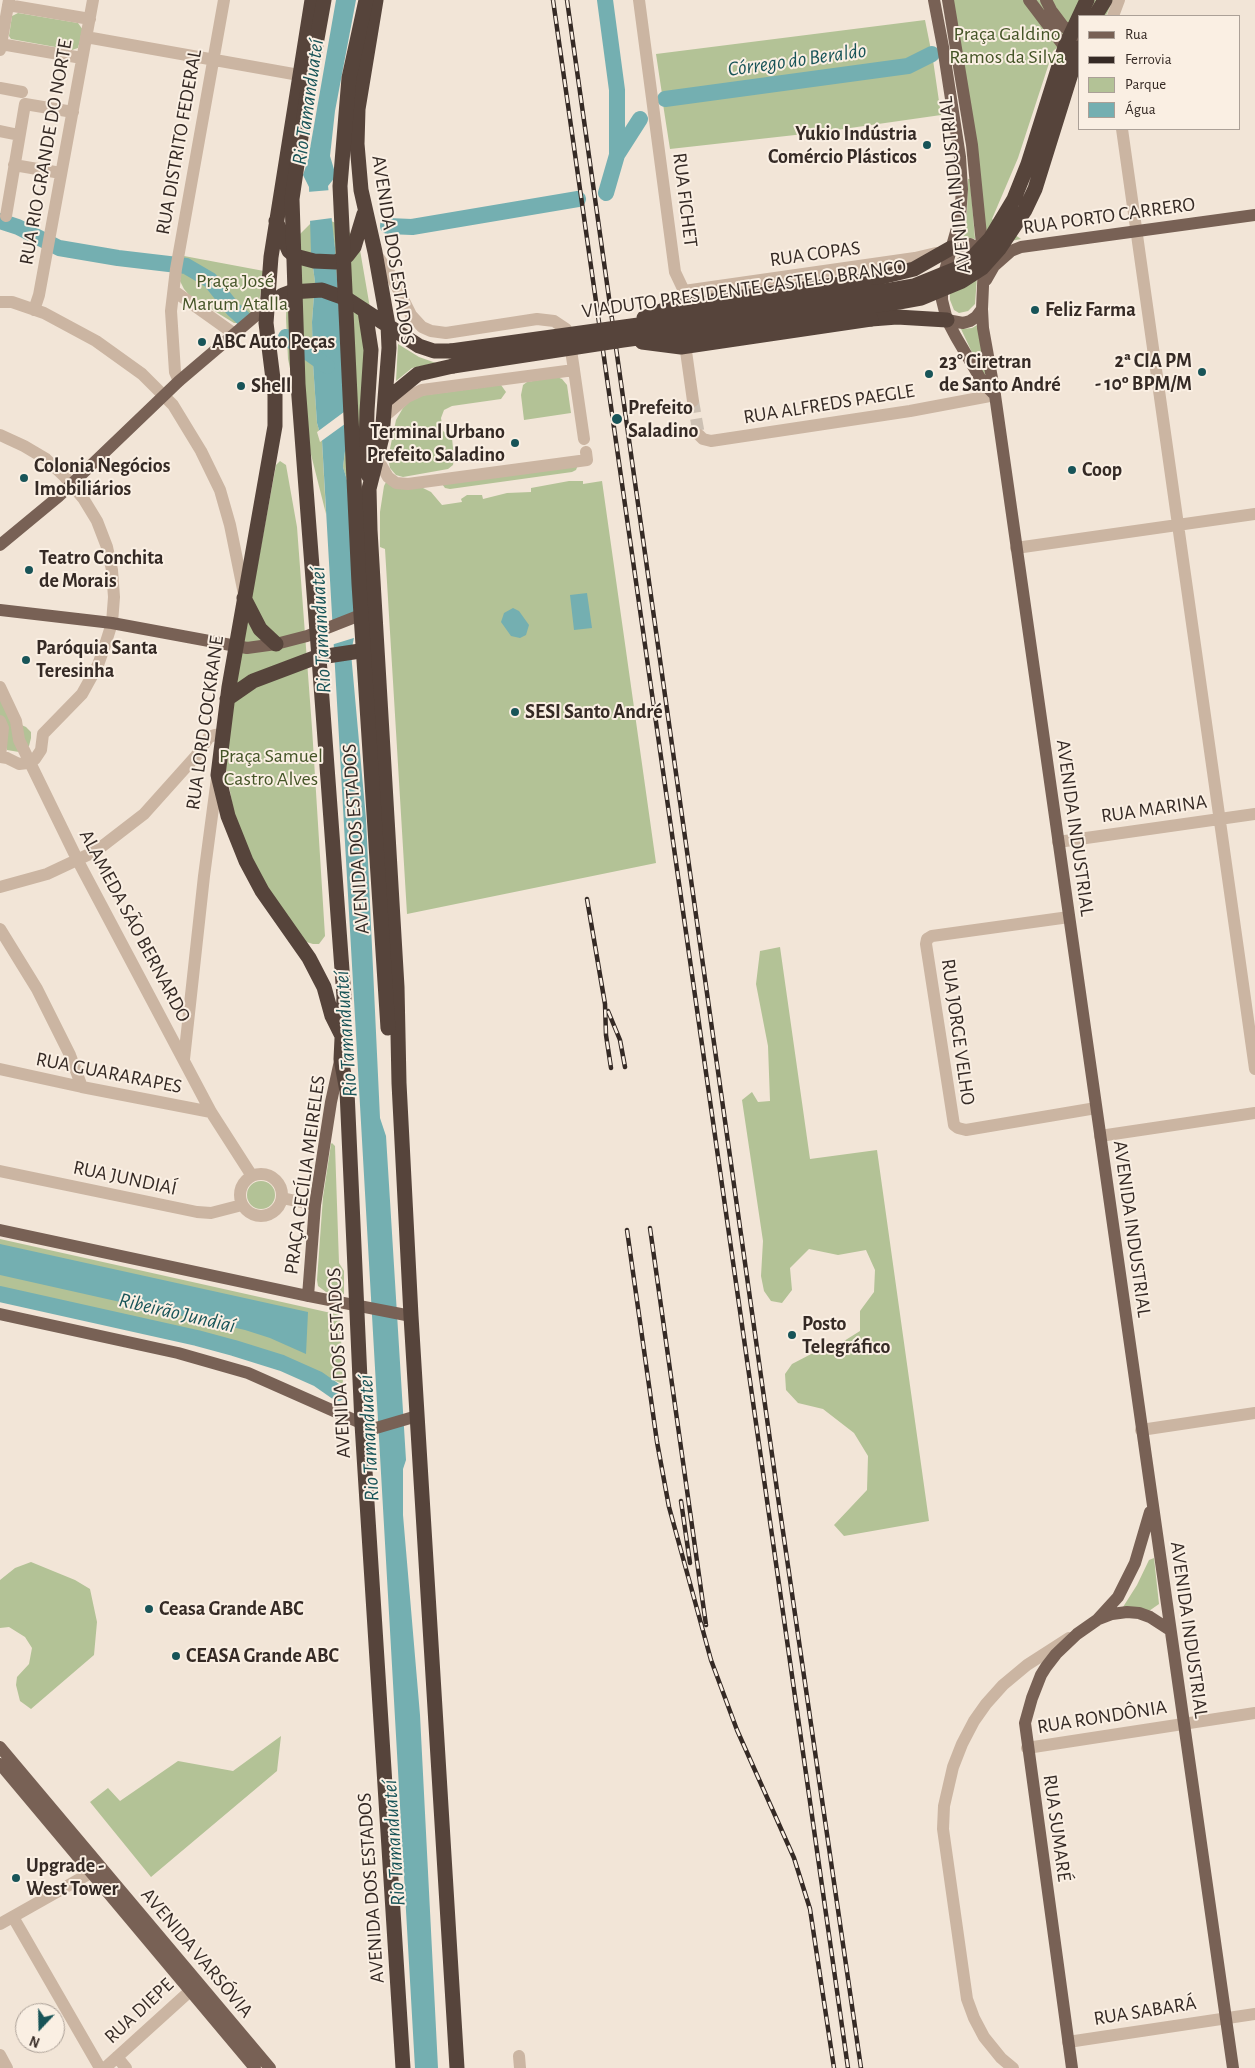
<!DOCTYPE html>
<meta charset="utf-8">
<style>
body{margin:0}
#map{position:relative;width:1255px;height:2068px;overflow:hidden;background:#f2e5d7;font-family:"Alegreya Sans",sans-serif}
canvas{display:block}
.legend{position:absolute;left:1078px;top:15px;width:162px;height:115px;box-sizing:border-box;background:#faefe3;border:1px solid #aba097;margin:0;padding:6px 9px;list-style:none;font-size:15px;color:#352a25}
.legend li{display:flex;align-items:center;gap:10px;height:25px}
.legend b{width:25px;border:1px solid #aba097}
.north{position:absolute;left:15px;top:2003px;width:50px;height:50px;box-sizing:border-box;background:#faefe3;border:1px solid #aba097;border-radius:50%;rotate:201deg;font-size:14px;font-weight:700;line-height:20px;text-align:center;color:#352a25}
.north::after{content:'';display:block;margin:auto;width:18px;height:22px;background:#185458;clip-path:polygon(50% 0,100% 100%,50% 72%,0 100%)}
</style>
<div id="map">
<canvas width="1255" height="2068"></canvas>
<ul class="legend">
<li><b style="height:6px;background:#786155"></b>Rua</li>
<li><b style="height:6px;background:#352a25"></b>Ferrovia</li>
<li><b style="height:14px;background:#b3c296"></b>Parque</li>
<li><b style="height:14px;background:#74afb1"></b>Água</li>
</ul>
<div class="north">N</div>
</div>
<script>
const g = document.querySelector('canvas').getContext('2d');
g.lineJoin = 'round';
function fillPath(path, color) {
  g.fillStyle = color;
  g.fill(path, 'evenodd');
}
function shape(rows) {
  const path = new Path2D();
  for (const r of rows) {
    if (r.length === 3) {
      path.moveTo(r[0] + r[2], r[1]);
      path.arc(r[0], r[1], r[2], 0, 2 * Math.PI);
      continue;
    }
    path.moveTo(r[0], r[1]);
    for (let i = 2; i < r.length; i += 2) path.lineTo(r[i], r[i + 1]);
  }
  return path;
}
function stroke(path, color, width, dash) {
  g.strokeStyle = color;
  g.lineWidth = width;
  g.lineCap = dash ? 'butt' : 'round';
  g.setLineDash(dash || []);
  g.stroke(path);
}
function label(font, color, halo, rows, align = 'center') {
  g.font = font + ' "Alegreya Sans",sans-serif';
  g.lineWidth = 4;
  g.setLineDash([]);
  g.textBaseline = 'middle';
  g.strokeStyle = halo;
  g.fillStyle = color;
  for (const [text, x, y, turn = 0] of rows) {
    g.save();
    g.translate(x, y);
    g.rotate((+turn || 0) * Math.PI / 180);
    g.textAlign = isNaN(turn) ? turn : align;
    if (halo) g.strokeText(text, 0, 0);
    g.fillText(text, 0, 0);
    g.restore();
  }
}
fillPath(shape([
 [953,0,1113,0,1106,16,1079,16,1065,41,1053,51,1018,158,992,219,1021,239,1000,243,986,231],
 [18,13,78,23,83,30,78,48,72,50,11,39,9,36,12,16],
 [925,20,931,50,916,58,662,94,656,54],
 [933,60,941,115,822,132,670,149,663,104,904,70,919,67],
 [968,179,970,179,975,239,963,237,967,212],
 [331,221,343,226,354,237,360,250,370,308,373,354,353,500,343,467,347,435,335,248],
 [311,223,311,252,315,282,312,322,313,363,317,423,322,440,326,514,294,387,288,359,286,318,287,290,297,237],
 [184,256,264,271,258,308,239,323,234,323,190,296,184,289,180,281],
 [977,277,975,304,968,311,959,313,954,310,950,300,950,288],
 [979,324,986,374,983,376,961,329,972,328],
 [398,344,419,357,436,363,412,368,396,381],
 [557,377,562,379,567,385,571,413,524,420,521,395,523,385,527,382],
 [501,385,506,392,501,399,452,406,444,410,441,418,443,431,452,438,454,458,453,465,448,469,403,477,396,475,390,468,388,458,396,420,403,408,409,402,418,396],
 [280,461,286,465,297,527,312,728,325,936,319,944,313,944,303,941,265,886,237,830,226,769,234,692,276,465],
 [578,465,576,470,572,472,450,489,445,488,442,484],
 [569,481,583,481,583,484,602,481,656,863,407,914,385,549,380,547,380,512,384,486,386,482,423,488,431,492,442,505,462,502,461,499,467,495,482,495,483,499,507,493,531,492,531,488],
 [0,695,17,723,26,727,31,732,31,738,29,746,19,752,7,750,0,718],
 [780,947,810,1159,877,1150,929,1521,844,1536,834,1525,867,1490,868,1456,854,1433,823,1409,798,1403,786,1390,785,1374,792,1364,815,1352,828,1351,860,1331,860,1311,874,1292,875,1270,866,1250,838,1255,809,1249,790,1268,792,1290,782,1303,771,1301,764,1291,761,1276,763,1241,742,1100,752,1092,758,1102,770,1101,768,1046,756,984,760,951],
 [332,1143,335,1146,339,1263,344,1271,344,1294,326,1292,318,1286,317,1280,323,1197,331,1144],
 [261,1195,14],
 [0,1239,340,1315,343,1384,243,1344,0,1289],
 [1154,1558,1159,1604,1149,1611,1123,1607,1137,1585,1149,1560],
 [31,1562,75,1580,90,1589,97,1622,94,1655,31,1709,20,1701,16,1685,17,1677,29,1664,32,1648,25,1637,9,1627,0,1628,0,1580,15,1568],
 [281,1736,277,1771,151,1877,90,1802,108,1788,120,1801,178,1761,233,1771]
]), '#b3c296');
fillPath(shape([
 [336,0,356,0,335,111,330,156,336,176,328,186,335,248,347,435,343,467,353,500,356,627,351,653,366,819,380,1118,386,1136,406,1460,403,1469,403,1515,420,1715,438,2068,415,2068,322,440,317,423,313,363,312,322,315,282,311,252,309,187,303,175,308,160],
 [587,593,592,628,574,630,570,595],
 [513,608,519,611,529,625,526,635,520,638,511,636,501,622,504,613],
 [0,1244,308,1312,306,1354,270,1338,245,1330,0,1275]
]), '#74afb1');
fillPath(shape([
 [331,190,332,218,309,221,307,192],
 [348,409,349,421,320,442,317,432],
 [353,615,357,637,331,645,330,626]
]), '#f2e5d7');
stroke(shape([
 [605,0,617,90,617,155],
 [665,99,908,66,932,54],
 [606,193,617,155,640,119],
 [0,221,18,227,59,248,118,258,186,266,210,280,233,309,244,319],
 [388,226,412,227,578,199],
 [286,337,327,366],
 [0,1294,197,1338,234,1348,282,1363,318,1379,338,1393]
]), '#74afb1', 16);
stroke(shape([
 [693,401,699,435]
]), '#ccc0b3', 12, [12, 6]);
stroke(shape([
 [639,0,675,272,684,291],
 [8,5,90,19],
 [1113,16,1119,0],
 [86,37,299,75],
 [0,44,82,58],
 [0,50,9,0],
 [0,88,22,92],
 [1122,129,1255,1069],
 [0,131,19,135],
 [14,165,61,173],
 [6,216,25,104,73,112],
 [376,254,392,277,411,315,422,327,431,331,446,333,537,319,554,321,566,329,569,337,574,370],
 [174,291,233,333],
 [684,291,915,258,936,253],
 [0,302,12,302,44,313,96,341,142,374,173,405,201,451,220,490,230,525,244,594],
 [34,310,39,295,93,0],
 [684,337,693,401],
 [179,381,175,372,171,311,176,269,224,0],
 [385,416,407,397,422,390,574,370,584,439],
 [0,435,24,446,46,459,65,477,83,498,97,521,107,547,112,570,114,597,112,623,106,642,98,665,82,694,43,734,41,750,35,759,28,763,19,764,7,758,0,757],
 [699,435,703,439,711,441,910,411,995,395],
 [377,458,388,477,396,483,408,484,587,460,586,452],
 [1016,548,1255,514],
 [0,687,16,721,19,740,78,861,211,1112,252,1176],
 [0,721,3,728,0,757],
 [1058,842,1255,814],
 [0,887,47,874,96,851,144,814,196,756,209,737,215,735,223,734],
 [1069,917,932,936,927,939,926,944,954,1125,958,1128,966,1130,1096,1108],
 [0,929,37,989,70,1055,82,1087],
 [184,1059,204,876,217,778],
 [0,1069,82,1087,211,1112],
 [1100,1136,1255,1113],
 [0,1171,197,1212,211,1213,242,1205],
 [261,1195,21],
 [282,1198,315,1205],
 [1141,1430,1255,1413],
 [1027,1748,1255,1713],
 [13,1917,100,2068],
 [0,1924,101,1867],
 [1068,2042,1255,2014],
 [0,2055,7,2068],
 [519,2056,520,2068],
 [117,2057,126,2068],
 [105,2068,190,1991,192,1981],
 [1013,2068,1001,2058,984,2037,974,2018,967,1999,943,1829,944,1806,953,1767,962,1744,974,1721,986,1704,1003,1685,1027,1665,1069,1638]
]), '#cbb5a2', 12);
stroke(shape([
 [934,0,943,47,960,157,962,189,960,218,942,281,942,300,947,320,956,337,983,383,995,395],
 [948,0,972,145,980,225,984,263,982,309,983,328,995,395,1233,2068],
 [1029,0,1070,54],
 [1046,0,1051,10,1063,26,1079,38],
 [951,248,970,244,983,251],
 [986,280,994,266,1011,251,1021,247,1255,215],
 [947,320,963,323,970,321,976,317,982,309],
 [0,545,58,497,179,381,266,307],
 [0,610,112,623,247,648,276,644,307,636,368,612],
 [0,1230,308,1296,411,1316],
 [308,1296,315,1205,331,1102,340,1061],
 [0,1314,178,1353,248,1373,370,1427,376,1428,417,1416],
 [1099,1619,1112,1614,1127,1612,1139,1613,1150,1617,1170,1630],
 [0,1747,270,2068],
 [0,1764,255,2068],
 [1072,2068,1025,1723,1032,1698,1041,1675,1046,1667,1056,1654,1077,1634,1097,1620,1118,1597,1135,1563,1150,1512]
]), '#786155', 12);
stroke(shape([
 [312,0,271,257,266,323,275,395,275,426,229,687,218,775,228,816,246,861,262,891,309,958,324,987,332,1016,341,1034],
 [376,0,358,109,357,144,361,190,375,252,388,325,389,348,382,437,369,489,370,530,397,987,399,1083,411,1316,457,2068],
 [1095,16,1105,0],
 [276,221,289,251,295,256,314,261,336,262,347,256,354,247,364,214],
 [865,281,914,269,951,248],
 [266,307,283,295,291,292,322,290,347,299,419,346,434,351,451,351],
 [365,311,371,350,367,411,366,448,368,475],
 [871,319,897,317,947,320],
 [385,401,418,374,453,366],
 [244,598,260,629,276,644],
 [319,658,344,997,341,1059,347,1091,362,1424,403,2068],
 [227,699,253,681,314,658,360,651,376,654]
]), '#56443b', 15);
const rail = shape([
 [553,0,848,2068],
 [567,0,779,1504,861,2068],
 [587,899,605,1004,606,1035,611,1068],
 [608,1011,620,1040,625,1067],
 [650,1228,706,1625],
 [627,1230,657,1442,669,1507,711,1660,737,1730,794,1858,810,1909,834,2068],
 [681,1501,690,1563]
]);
stroke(rail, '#352a25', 4.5);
stroke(rail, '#faefe3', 2.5, [8]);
stroke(shape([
 [366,0,349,78,340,186,359,584,388,1028],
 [644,318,661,311,689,304,865,281],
 [642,342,681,347,871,319],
 [451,351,891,290,914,286,956,269,973,257,990,239,1014,199,1028,164,1065,47,1087,0],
 [453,366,623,340,899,302,921,298,962,281,982,268,999,249,1025,210,1035,189,1079,48],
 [319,658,298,384,292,199,308,89,324,0]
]), '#56443b', 15);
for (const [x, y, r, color] of [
 [927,145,5,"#185458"],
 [1035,310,5,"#185458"],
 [202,342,5,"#185458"],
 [1202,372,5,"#185458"],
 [929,374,5,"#185458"],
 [241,386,5,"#185458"],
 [617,419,6,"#185458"],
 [515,443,5,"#185458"],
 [1072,470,5,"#185458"],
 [24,478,5,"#185458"],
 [29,570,5,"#185458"],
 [26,660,5,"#185458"],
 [515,712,5,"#185458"],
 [792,1335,5,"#185458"],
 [149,1609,5,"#185458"],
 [176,1656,5,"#185458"],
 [16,1878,5,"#185458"]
]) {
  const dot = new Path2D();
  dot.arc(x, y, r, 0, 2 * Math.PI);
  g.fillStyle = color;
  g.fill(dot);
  stroke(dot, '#faefe3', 2);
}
label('20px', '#445427', '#faefe3', [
 ["Praça Galdino",1007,34],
 ["Ramos da Silva",1007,57],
 ["Praça José",235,281],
 ["Marum Atalla",235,304],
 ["Praça Samuel",271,756],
 ["Castro Alves",271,779]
]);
label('bold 20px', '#352a25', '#faefe3', [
 ["Yukio Indústria",917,134,"right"],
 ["Comércio Plásticos",917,157,"right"],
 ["Feliz Farma",1045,310],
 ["ABC Auto Peças",212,342],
 ["2ª CIA PM",1192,361,"right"],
 ["- 10º BPM/M",1192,384,"right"],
 ["23° Ciretran",939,362],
 ["de Santo André",939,385],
 ["Shell",251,386],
 ["Prefeito",628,408],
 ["Saladino",628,431],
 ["Terminal Urbano",505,432,"right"],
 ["Prefeito Saladino",505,455,"right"],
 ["Colonia Negócios",34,466],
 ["Imobiliários",34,489],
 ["Coop",1082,470],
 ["Teatro Conchita",39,558],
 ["de Morais",39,581],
 ["Paróquia Santa",36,648],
 ["Teresinha",36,671],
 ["SESI Santo André",525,712],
 ["Posto",802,1324],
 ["Telegráfico",802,1347],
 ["Ceasa Grande ABC",159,1609],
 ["CEASA Grande ABC",186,1656],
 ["Upgrade -",26,1866],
 ["West Tower",26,1889]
], 'left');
label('20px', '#352a25', '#faefe3', [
 ["RUA DISTRITO FEDERAL",179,142,-80],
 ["RUA RIO GRANDE DO NORTE",46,152,-80],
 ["AVENIDA INDUSTRIAL",955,185,-96],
 ["RUA FICHET",685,200,83],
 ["RUA PORTO CARRERO",1109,216,-8],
 ["AVENIDA DOS ESTADOS",393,250,81],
 ["RUA COPAS",815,254,-8],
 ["VIADUTO PRESIDENTE CASTELO BRANCO",744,289,-8],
 ["RUA ALFREDS PAEGLE",829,404,-9],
 ["RUA LORD COCKRANE",205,723,-82],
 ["RUA MARINA",1154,809,-8],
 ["AVENIDA INDUSTRIAL",1075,828,82],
 ["AVENIDA DOS ESTADOS",356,839,-94],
 ["ALAMEDA SÃO BERNARDO",135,926,62],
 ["RUA JORGE VELHO",958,1032,82],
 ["RUA GUARARAPES",109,1073,11],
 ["PRAÇA CECÍLIA MEIRELES",305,1175,-82],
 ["RUA JUNDIAÍ",125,1178,12],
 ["AVENIDA INDUSTRIAL",1132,1229,82],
 ["AVENIDA DOS ESTADOS",339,1363,-93],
 ["AVENIDA INDUSTRIAL",1189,1630,82],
 ["RUA RONDÔNIA",1102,1717,-9],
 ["RUA SUMARÉ",1057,1828,82],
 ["AVENIDA DOS ESTADOS",371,1888,-94],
 ["AVENIDA VARSÓVIA",197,1953,50],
 ["RUA DIEPE",139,2011,-43],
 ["RUA SABARÁ",1145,2011,-9]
]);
label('italic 21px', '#185458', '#faefe3', [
 ["Córrego do Beraldo",797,60,-8],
 ["Rio Tamanduateí",308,102,-82],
 ["Rio Tamanduateí",321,630,-93],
 ["Rio Tamanduateí",346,1034,-94],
 ["Ribeirão Jundiaí",177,1313,13],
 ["Rio Tamanduateí",369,1438,-93],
 ["Rio Tamanduateí",394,1843,-94]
]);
</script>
